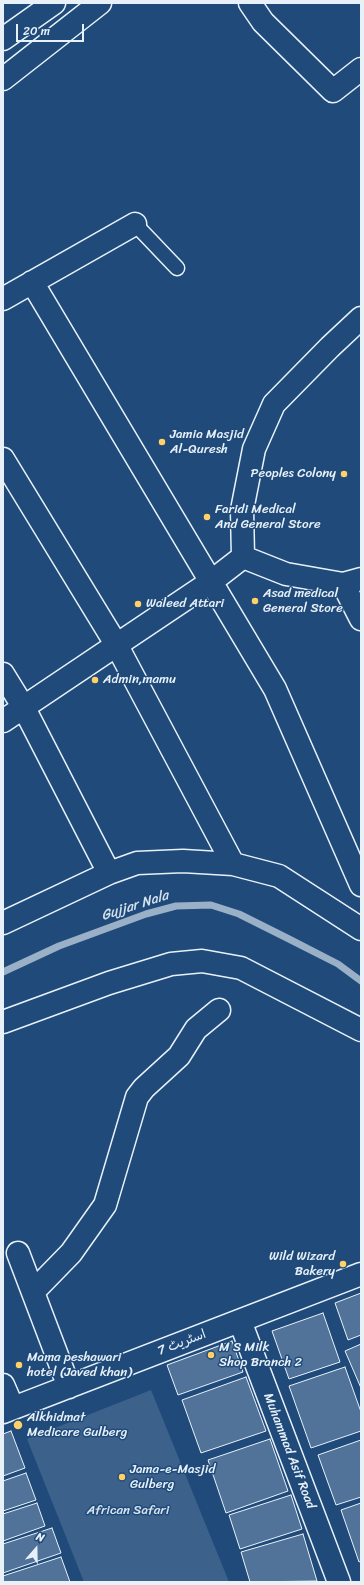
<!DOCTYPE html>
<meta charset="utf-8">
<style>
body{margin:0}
#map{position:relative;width:364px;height:1585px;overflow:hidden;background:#1f4a7a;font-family:Sriracha,sans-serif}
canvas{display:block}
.frame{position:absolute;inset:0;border:4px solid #e8f1f8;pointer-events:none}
.north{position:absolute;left:16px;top:1529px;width:40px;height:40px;-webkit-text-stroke:3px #1f4a7a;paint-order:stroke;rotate:20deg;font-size:11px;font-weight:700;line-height:16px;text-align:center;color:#e8f1f8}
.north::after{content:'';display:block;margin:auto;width:14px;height:18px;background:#e8f1f8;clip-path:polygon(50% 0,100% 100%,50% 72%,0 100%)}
.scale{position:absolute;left:16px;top:24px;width:68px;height:18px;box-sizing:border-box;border:2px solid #e8f1f8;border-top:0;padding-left:5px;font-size:12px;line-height:14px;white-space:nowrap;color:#e8f1f8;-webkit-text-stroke:3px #1f4a7a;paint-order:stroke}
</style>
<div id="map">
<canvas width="364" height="1585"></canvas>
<div class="frame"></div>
<div class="north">N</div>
<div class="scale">20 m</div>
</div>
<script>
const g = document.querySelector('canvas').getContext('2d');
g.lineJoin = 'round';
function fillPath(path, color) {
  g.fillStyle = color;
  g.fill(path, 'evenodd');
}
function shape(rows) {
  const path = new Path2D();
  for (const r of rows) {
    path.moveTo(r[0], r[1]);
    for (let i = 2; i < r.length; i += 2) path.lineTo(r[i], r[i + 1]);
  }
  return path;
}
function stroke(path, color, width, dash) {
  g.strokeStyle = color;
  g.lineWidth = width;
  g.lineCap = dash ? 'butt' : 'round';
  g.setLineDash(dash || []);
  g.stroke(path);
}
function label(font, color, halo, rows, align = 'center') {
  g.font = font + ' Sriracha,"Playpen Sans Arabic",sans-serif';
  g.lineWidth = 3;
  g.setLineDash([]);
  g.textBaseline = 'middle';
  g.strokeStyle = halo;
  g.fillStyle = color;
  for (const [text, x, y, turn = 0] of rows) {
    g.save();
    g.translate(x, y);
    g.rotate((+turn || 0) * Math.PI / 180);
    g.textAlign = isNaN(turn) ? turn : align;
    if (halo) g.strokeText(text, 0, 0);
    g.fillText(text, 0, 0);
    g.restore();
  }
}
fillPath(shape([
 [151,1390,229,1582,84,1582,27,1439]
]), '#3c628c');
stroke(shape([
 [3,972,59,946,146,914,176,906,211,905,239,914,287,938,338,964,361,981]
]), '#9ab0c7', 7);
const building = shape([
 [361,1293,361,1335,348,1340,335,1303,361,1293],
 [323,1313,340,1362,289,1379,272,1331,323,1313],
 [232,1341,243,1372,178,1395,167,1365,232,1341],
 [361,1344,361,1388,345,1351,361,1344],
 [345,1367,361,1412,361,1431,311,1448,289,1386,345,1367],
 [246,1377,266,1431,201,1453,182,1400,246,1377],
 [11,1431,25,1468,3,1476,3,1434,11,1431],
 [270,1439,288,1491,226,1513,208,1460,270,1439],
 [361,1440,361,1497,336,1505,318,1455,361,1440],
 [26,1473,36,1500,3,1511,3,1481,26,1473],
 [291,1495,302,1529,240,1549,229,1515,291,1495],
 [37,1503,45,1526,3,1541,3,1514,37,1503],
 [361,1503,361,1561,359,1562,341,1510,361,1503],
 [52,1528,61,1553,3,1573,3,1544,52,1528],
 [303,1534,317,1581,250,1582,241,1552,303,1534],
 [61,1557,70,1582,3,1582,3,1576,61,1557]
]);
fillPath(building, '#517399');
stroke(building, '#e8f1f8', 1);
const service = shape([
 [135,224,177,268]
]);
const minor = shape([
 [250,3,263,22,333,91,361,69],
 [3,79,100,3],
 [32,282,275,689,361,885],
 [3,299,135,224],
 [3,459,116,644,233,864],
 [243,557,242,510,254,449,274,404,330,347,361,318],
 [243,557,286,574,343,584,361,579],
 [343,584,361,619],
 [3,674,24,708,109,873],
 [3,721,212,581,243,557],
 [3,923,109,873,137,863,183,861,233,864,279,876,361,929],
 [3,1022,109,983,171,964,202,961,241,968,361,1030],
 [18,1253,69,1387],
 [33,1292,71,1253,105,1205,137,1097,144,1088,179,1056,196,1029,219,1010],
 [240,1321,339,1582],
 [3,1385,13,1408],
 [3,1412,361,1274]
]);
const secondary = shape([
 [3,39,54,3]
]);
stroke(service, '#e8f1f8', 17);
stroke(minor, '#e8f1f8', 25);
stroke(secondary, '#e8f1f8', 25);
stroke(service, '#1f4a7a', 14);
stroke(minor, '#1f4a7a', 22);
stroke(secondary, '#1f4a7a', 22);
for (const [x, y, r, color] of [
 [162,442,4,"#ffd166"],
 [344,474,4,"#ffd166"],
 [207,517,4,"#ffd166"],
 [255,601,4,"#ffd166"],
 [138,604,4,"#ffd166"],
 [95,680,4,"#ffd166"],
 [343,1264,4,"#ffd166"],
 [211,1355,4,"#ffd166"],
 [19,1365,4,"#ffd166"],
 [18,1425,5,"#ffd166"],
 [122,1477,4,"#ffd166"]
]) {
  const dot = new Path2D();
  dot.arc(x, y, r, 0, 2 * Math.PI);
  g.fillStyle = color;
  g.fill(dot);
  stroke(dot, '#1f4a7a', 1.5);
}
label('13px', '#e8f1f8', '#1f4a7a', [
 ["Jamia Masjid",170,435],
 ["Al-Quresh",170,450],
 ["Peoples Colony",336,474,"right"],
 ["Faridi Medical",215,510],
 ["And General Store",215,525],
 ["Asad medical",263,594],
 ["General Store",263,609],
 ["Waleed Attari",146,604],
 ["Admin,mamu",103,680],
 ["Wild Wizard",335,1257,"right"],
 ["Bakery",335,1272,"right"],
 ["M S Milk",219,1348],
 ["Shop Branch 2",219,1363],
 ["Mama peshawari",27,1358],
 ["hotel (Javed khan)",27,1373],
 ["Alkhidmat",27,1418],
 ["Medicare Gulberg",27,1433],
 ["Jama-e-Masjid",130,1470],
 ["Gulberg",130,1485]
], 'left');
label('13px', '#e8f1f8', '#1f4a7a', [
 ["اسٹریٹ 7",182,1343,-21],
 ["Muhammad Asif Road",289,1451,69]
]);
label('13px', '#d7e3ed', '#1f4a7a', [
 ["African Safari",128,1511]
]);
label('italic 14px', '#d4e1ec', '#1f4a7a', [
 ["Gujjar Nala",135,906,-18]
]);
</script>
